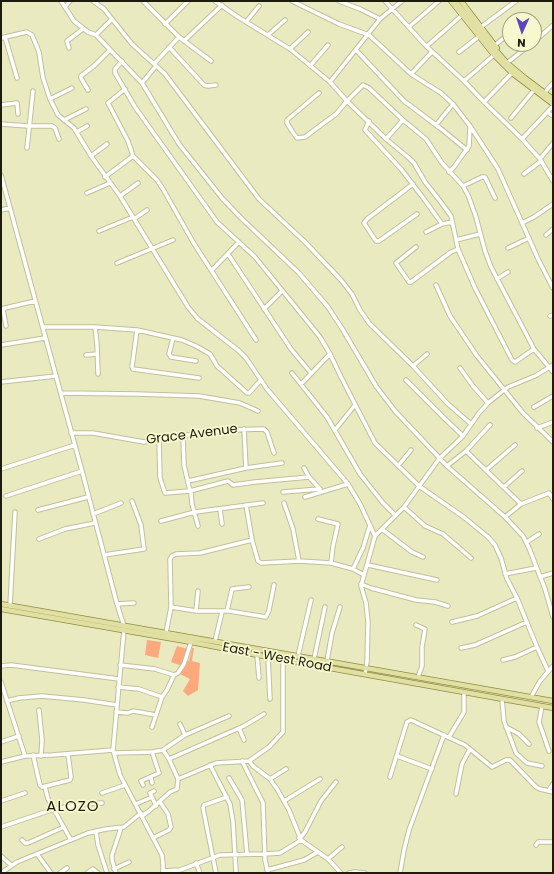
<!DOCTYPE html>
<style>
body{margin:0}
#map{position:relative;width:554px;height:874px;overflow:hidden;background:#eaeac1;font-family:Poppins,sans-serif}
canvas{display:block}
.frame{position:absolute;inset:0;border:2px solid #1c1c0d;pointer-events:none}
.north{position:absolute;left:502px;top:12px;width:40px;height:40px;box-sizing:border-box;background:#f8f8ce;border:1px solid #a0a081;border-radius:50%;rotate:183deg;font-size:11px;font-weight:700;line-height:16px;text-align:center;color:#1c1c0d}
.north::after{content:'';display:block;margin:auto;width:14px;height:18px;background:#5f45be;clip-path:polygon(50% 0,100% 100%,50% 72%,0 100%)}
</style>
<div id="map">
<canvas width="554" height="874"></canvas>
<div class="frame"></div>
<div class="north">N</div>
</div>
<script>
const g = document.querySelector('canvas').getContext('2d');
g.lineJoin = 'round';
function fillPath(path, color) {
  g.fillStyle = color;
  g.fill(path, 'evenodd');
}
function shape(rows) {
  const path = new Path2D();
  for (const r of rows) {
    path.moveTo(r[0], r[1]);
    for (let i = 2; i < r.length; i += 2) path.lineTo(r[i], r[i + 1]);
  }
  return path;
}
function stroke(path, color, width, dash) {
  g.strokeStyle = color;
  g.lineWidth = width;
  g.lineCap = dash ? 'butt' : 'round';
  g.setLineDash(dash || []);
  g.stroke(path);
}
function label(font, color, halo, rows, align = 'center') {
  g.font = font + ' Poppins,sans-serif';
  g.lineWidth = 3.5;
  g.setLineDash([]);
  g.textBaseline = 'middle';
  g.strokeStyle = halo;
  g.fillStyle = color;
  for (const [text, x, y, turn = 0] of rows) {
    g.save();
    g.translate(x, y);
    g.rotate((+turn || 0) * Math.PI / 180);
    g.textAlign = isNaN(turn) ? turn : align;
    if (halo) g.strokeText(text, 0, 0);
    g.fillText(text, 0, 0);
    g.restore();
  }
}
fillPath(shape([
 [147,640,161,642,158,658,145,655],
 [177,646,188,649,182,666,171,662],
 [192,648,194,648,192,661,200,663,198,690,188,696,183,691,190,679,178,673,189,660]
]), '#fda87d');
const minor = shape([
 [61,1,74,21,88,32,96,35,142,83,179,144,222,198,240,217,299,273,328,307,343,330,376,386,395,411,447,466,505,517,523,536,529,548,545,589,553,617],
 [93,1,104,9,132,44,165,74,259,199,305,242,341,280,352,294,360,310,369,323,413,366,448,404,471,424],
 [143,1,179,37,211,61],
 [215,1,238,17,290,49,330,82,347,101,386,139,409,158,414,163,425,182,440,201,451,216,458,249,475,288,512,360,515,362,534,349],
 [292,1,339,24,369,35,411,74,441,93,453,104,470,126,498,169,539,261,553,288],
 [339,1,360,9,380,19,402,1],
 [385,1,425,45,464,81,484,102,522,139,540,159,553,181],
 [65,7,70,1],
 [246,22,259,6],
 [165,24,188,1],
 [409,27,439,1],
 [481,27,516,1],
 [96,35,112,19],
 [268,35,285,20],
 [5,37,17,78],
 [1,38,27,32,32,35,39,52,43,78,50,99,58,115,74,128,91,156,120,196,188,307,197,318,239,351,246,358,267,389,348,484,360,504,375,536],
 [184,41,222,5],
 [534,42,553,25],
 [495,45,505,37],
 [427,46,460,17],
 [169,47,204,85,208,86,216,85],
 [69,48,67,41,83,29],
 [290,49,308,32],
 [356,50,404,101,440,128,467,150],
 [459,52,477,38],
 [122,61,115,69,115,73,135,107,217,222,255,257,320,337,330,354,341,377,375,443,419,486,465,518,488,537,495,545,501,558,507,579,517,598,537,647,548,671],
 [507,63,531,44],
 [154,64,179,37],
 [310,66,328,45],
 [411,74,432,52],
 [464,81,494,55],
 [330,82,380,19],
 [142,83,156,66],
 [125,89,108,103,128,141,133,156,157,180,163,189,193,242,256,340],
 [88,90,81,78,81,76,95,65,110,50],
 [319,93,287,120,287,123,292,131,297,138,305,137,336,114,347,101,363,85,369,88,403,120,426,139,442,163,463,186,468,195,476,217,485,251,491,267,534,349,553,372],
 [544,93,553,83],
 [50,99,72,88],
 [484,102,512,73],
 [1,105,17,103,18,114],
 [550,114,553,116],
 [511,118,534,90],
 [64,120,86,109],
 [369,121,365,130,401,169,424,199,442,224],
 [1,124,28,126,52,126,55,128,59,139],
 [436,125,453,104],
 [77,132,87,126],
 [386,139,403,120],
 [522,139,553,106],
 [27,148,33,91],
 [91,156,107,144],
 [540,159,553,143],
 [449,172,454,167,469,146,470,127],
 [524,174,541,161],
 [1,175,82,471,117,604,124,626],
 [105,177,133,156],
 [413,184,367,219,364,223,376,241,379,241,417,214],
 [463,186,482,177,485,177,495,198],
 [87,193,110,183],
 [120,196,138,183],
 [1,210,10,208],
 [134,219,147,210],
 [522,223,534,217,553,204],
 [99,231,133,217],
 [426,232,442,224,452,222],
 [546,235,553,229],
 [456,240,480,234],
 [416,247,396,263,409,282,411,282,451,252,458,249],
 [508,248,529,238],
 [228,254,291,349,311,373],
 [117,263,173,240],
 [212,270,239,242],
 [497,279,508,272],
 [436,285,450,316,477,356,523,413,553,442],
 [1,309,35,301],
 [3,309,6,326],
 [264,309,282,291],
 [550,316,553,315],
 [43,327,95,327,137,330,182,340,196,346,210,354,217,366,247,393,249,393,261,380],
 [95,327,97,344,98,374],
 [137,330,132,367,133,369,199,378],
 [173,338,169,354,171,357,196,361],
 [1,345,45,338],
 [86,355,97,354],
 [413,366,427,354],
 [460,368,473,386,488,403],
 [292,373,327,417,360,474,383,503,395,515],
 [406,380,445,419,463,436],
 [1,382,56,376],
 [301,384,330,354],
 [61,393,137,394,199,396,240,403,258,411],
 [534,407,553,396],
 [537,428,553,422],
 [244,429,246,468],
 [335,430,355,405],
 [71,433,93,433,144,442,171,437,228,430,264,429,267,432,274,453],
 [183,436,184,465,189,487,191,493,192,504,198,526],
 [159,440,160,478,165,493,190,491,228,481,233,485,255,482,309,477],
 [466,451,521,504],
 [398,466,411,450],
 [447,466,466,451,490,425],
 [304,468,309,477,320,489],
 [1,469,75,445],
 [486,470,515,445],
 [188,481,246,468,282,463],
 [504,487,522,471],
 [283,492,320,489],
 [6,496,82,471],
 [305,497,348,484],
 [284,503,293,529,299,561],
 [246,505,252,540,258,561,261,563,299,561,331,563,353,569,364,575],
 [404,507,425,526,443,534,471,558],
 [220,509,222,524],
 [38,510,88,497],
 [93,514,121,503],
 [505,517,521,504,549,493,553,499],
 [318,519,338,524,333,546,331,563],
 [161,521,195,512,263,503],
 [383,530,412,552,423,557],
 [39,539,65,529,95,523],
 [527,542,539,534],
 [104,555,144,549,141,525,132,501],
 [368,565,437,580],
 [353,569,363,548,370,525],
 [505,574,536,568],
 [540,577,553,573],
 [361,584,371,588,416,600,435,602,448,606],
 [117,604,134,603],
 [10,606,15,512],
 [171,607,196,611,229,611,266,617,269,610,274,585],
 [196,611,198,591],
 [227,611,232,589,249,587],
 [452,622,477,616,517,598],
 [416,625,425,629,422,647,422,666,418,677],
 [124,630,113,750,120,775,162,855,163,864,163,873],
 [166,633,171,607,170,559,172,556,176,554,200,553,252,540],
 [215,641,222,612],
 [461,648,475,645,527,622],
 [257,655,259,678],
 [298,656,311,600],
 [268,657,270,699],
 [314,659,325,607],
 [503,660,515,657,537,647],
 [327,661,332,633,340,607],
 [120,665,155,669,174,675],
 [1,666,11,665,119,679],
 [365,674,367,662,368,622,366,603,361,586,375,536,404,507,439,459,463,436,479,413,488,403,508,387,535,376,553,365],
 [1,682,25,756],
 [118,687,139,689,162,697],
 [531,697,540,681,553,666],
 [502,699,504,721,516,753,527,763,542,766],
 [7,701,19,698,42,696,84,700,117,705],
 [542,706,539,722,549,751],
 [39,710,42,740,41,756],
 [116,712,128,713,133,711,156,715],
 [180,724,185,735],
 [152,727,162,697,167,690,174,675,178,673,184,664,191,642],
 [506,727,519,734,529,744],
 [239,728,244,740],
 [449,737,464,712,464,692],
 [1,742,19,736],
 [163,750,169,759,178,779,216,763,249,761,269,747,283,732,283,660],
 [114,753,152,752,163,750,185,735,229,716],
 [33,755,40,785,42,787,70,780,71,777,68,754],
 [397,756,432,769],
 [169,759,244,726,264,714],
 [242,761,263,803,265,860,268,873],
 [249,761,253,766,270,779,277,789,289,810,301,840,328,859,341,873],
 [1,762,25,756,52,755,113,750],
 [210,765,230,804,233,822,236,873],
 [151,777,152,783],
 [390,777,407,722,411,720,465,745,492,767,506,760,510,760,536,787,540,789,553,792],
 [229,778,242,800,247,854],
 [270,779,286,769],
 [143,785,141,781,159,773,152,752],
 [45,787,48,799,71,840],
 [549,790,553,784],
 [102,793,125,785],
 [456,794,462,764,470,749],
 [152,797,150,793,154,791],
 [1,801,25,793],
 [284,801,320,779],
 [136,804,152,797,156,806],
 [142,816,149,811,170,792,177,789,178,779],
 [1,827,54,809,83,804,102,803],
 [96,831,98,845,107,873],
 [153,838,169,830,171,827,168,814,160,802],
 [299,838,302,836,305,832,321,801,336,782],
 [22,840,25,843,28,843,64,827],
 [536,845,538,842,553,842],
 [37,854,51,873],
 [1,856,11,865],
 [328,859,342,847],
 [196,863,200,873],
 [114,869,129,862],
 [267,870,304,860,318,852],
 [163,871,180,870,220,855,265,854,280,853,301,840],
 [1,873,17,862,88,833,106,829,124,827,141,813],
 [60,873,67,868],
 [87,873,93,869,98,873],
 [116,873,112,860,112,855,121,828],
 [216,873,203,808,204,805,227,797],
 [349,873,355,872,365,873],
 [400,873,404,850,409,830,444,735]
]);
const major = shape([
 [451,1,494,55,512,73,553,104],
 [455,1,478,30,507,63,525,78,553,99],
 [461,1,497,48],
 [1,604,553,701],
 [1,609,191,642,268,657,553,708]
]);
stroke(minor, '#c1c099', 5.5);
stroke(major, '#8f8d44', 6);
stroke(minor, '#fff', 3.5);
stroke(major, '#e1dfa1', 4.5);
label('13px', '#1c1c0d', '#f8f8ce', [
 ["Grace Avenue",192,435,-7],
 ["East - West Road",277,658,11]
]);
g.letterSpacing = '1px';
label('15px', '#1c1c0d', '#f8f8ce', [
 ["ALOZO",73,807]
]);
g.letterSpacing = '0px';
</script>
